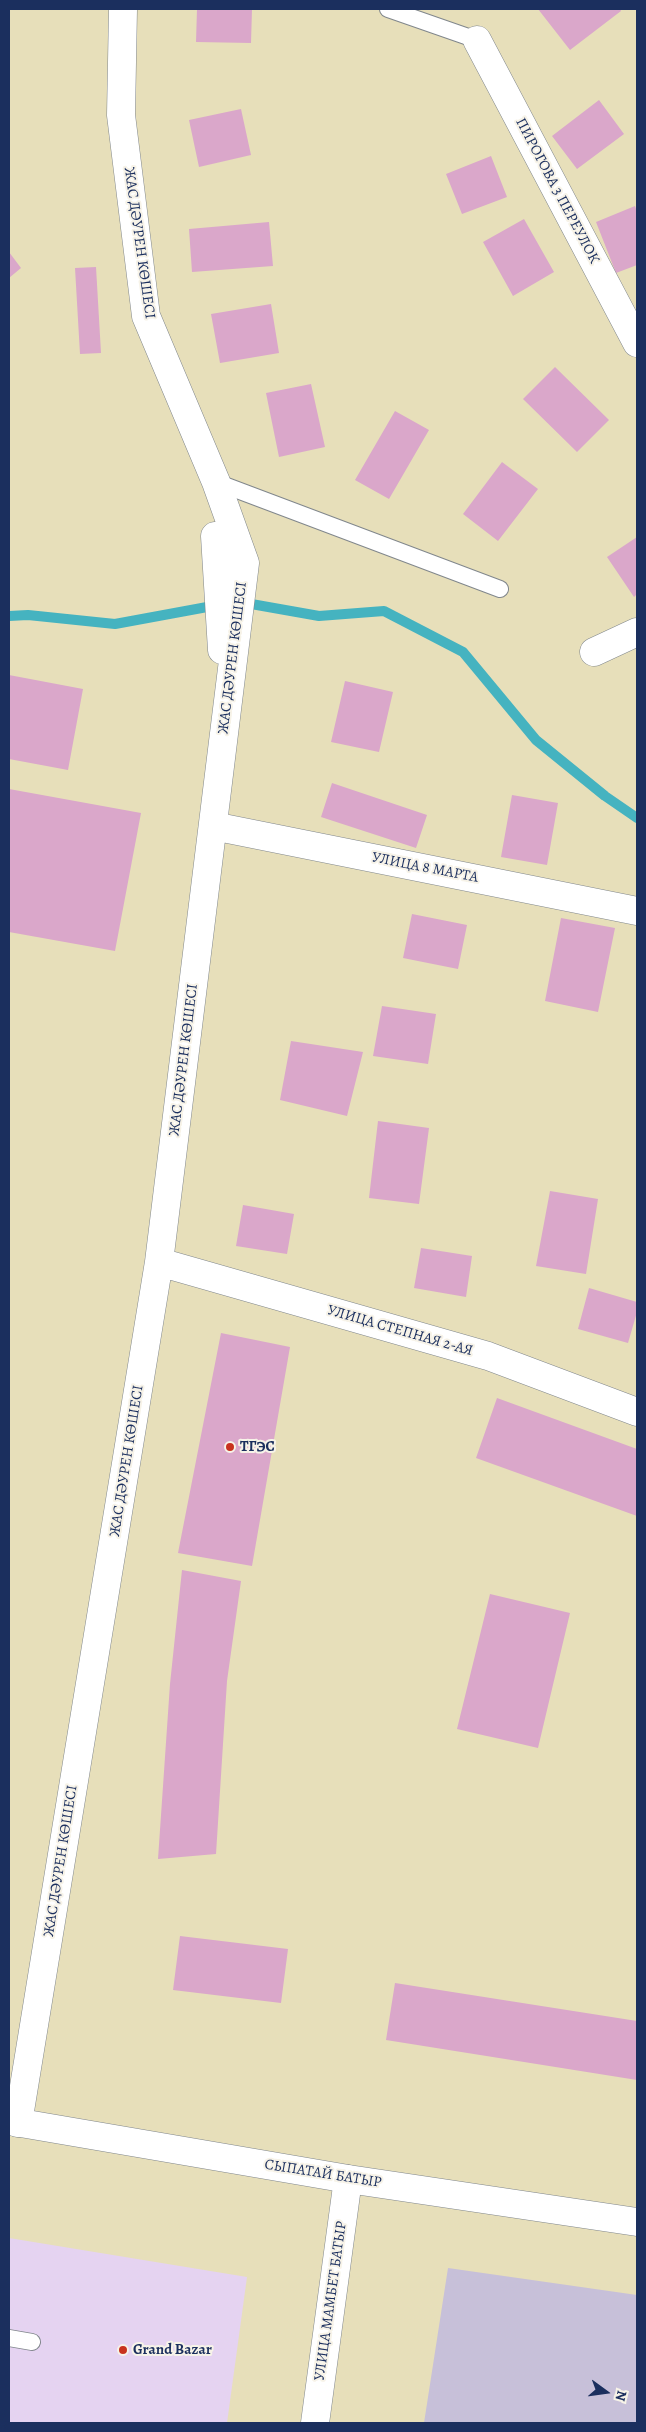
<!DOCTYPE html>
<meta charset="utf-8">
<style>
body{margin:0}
#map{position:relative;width:646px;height:2432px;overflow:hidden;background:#e7dfba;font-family:Alegreya,serif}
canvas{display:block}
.frame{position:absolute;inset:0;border:10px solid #1b2f5e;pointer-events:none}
.north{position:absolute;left:581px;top:2367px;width:50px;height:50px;-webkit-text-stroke:4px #f7f3e8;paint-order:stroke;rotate:104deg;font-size:14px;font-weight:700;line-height:20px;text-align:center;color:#1b2f5e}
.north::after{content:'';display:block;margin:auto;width:18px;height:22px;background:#1b2f5e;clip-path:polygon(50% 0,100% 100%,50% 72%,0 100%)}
</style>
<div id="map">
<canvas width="646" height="2432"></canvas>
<div class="frame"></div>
<div class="north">N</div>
</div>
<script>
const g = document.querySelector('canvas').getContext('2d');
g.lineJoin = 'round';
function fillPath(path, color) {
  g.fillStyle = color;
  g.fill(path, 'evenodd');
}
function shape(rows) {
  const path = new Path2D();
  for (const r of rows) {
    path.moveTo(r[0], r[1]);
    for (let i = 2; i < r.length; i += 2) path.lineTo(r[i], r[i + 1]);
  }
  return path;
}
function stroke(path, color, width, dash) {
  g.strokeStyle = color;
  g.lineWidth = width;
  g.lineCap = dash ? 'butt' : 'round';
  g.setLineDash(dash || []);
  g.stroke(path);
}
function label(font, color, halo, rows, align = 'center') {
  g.font = font + ' Alegreya,serif';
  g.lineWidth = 4;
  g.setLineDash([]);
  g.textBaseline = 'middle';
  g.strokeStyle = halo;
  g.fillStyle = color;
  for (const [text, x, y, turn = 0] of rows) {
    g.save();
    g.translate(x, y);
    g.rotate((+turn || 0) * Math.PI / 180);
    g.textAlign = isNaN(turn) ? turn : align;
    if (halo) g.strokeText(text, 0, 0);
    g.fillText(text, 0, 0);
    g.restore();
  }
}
fillPath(shape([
 [9,2238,247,2277,227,2423,9,2423]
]), '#e5d3f1');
fillPath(shape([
 [448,2268,637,2295,637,2423,424,2423]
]), '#c7c0d9');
stroke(shape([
 [240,602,319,616,384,611,463,652,536,740,605,796,637,818],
 [9,616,28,615,115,624,218,605]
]), '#45b3c0', 10);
fillPath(shape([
 [197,9,252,9,251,43,196,42],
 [538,9,620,9,621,11,570,50],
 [599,100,624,134,577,169,552,136],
 [241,109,251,155,199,167,189,120],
 [491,156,507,197,462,214,446,174],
 [635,206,637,212,637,265,616,273,596,222],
 [524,219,554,272,513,296,483,242],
 [269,222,273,266,192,272,189,229],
 [9,252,21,268,9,278],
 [96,267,101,353,80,354,75,268],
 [271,304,279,353,220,363,211,314],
 [555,367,609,420,577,452,523,399],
 [311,384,325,447,279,457,266,393],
 [395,411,429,430,389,499,355,480],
 [502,462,538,489,498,541,463,514],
 [637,537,637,594,634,597,607,557],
 [9,675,83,689,68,770,9,759],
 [345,681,393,692,379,752,331,742],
 [332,783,427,815,416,848,321,817],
 [9,789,141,813,115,951,9,932],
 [512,795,558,803,547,865,501,857],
 [412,914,467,925,458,969,403,958],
 [561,918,615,928,598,1012,545,1001],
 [382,1006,436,1014,428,1064,373,1056],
 [291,1041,363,1052,347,1116,280,1100],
 [378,1121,429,1128,419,1204,369,1198],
 [550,1191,598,1199,586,1274,536,1266],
 [243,1205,294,1214,287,1254,236,1246],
 [421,1248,472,1256,466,1297,414,1288],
 [589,1288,637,1302,637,1312,628,1343,578,1329],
 [221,1333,290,1347,252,1566,178,1553],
 [497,1398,637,1449,637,1516,476,1458],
 [182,1570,241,1581,227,1681,216,1854,158,1859,170,1684],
 [490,1594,570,1613,538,1748,457,1729],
 [180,1936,288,1949,281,2003,173,1990],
 [395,1983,637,2021,637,2080,386,2040]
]), '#daa7ca');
const lane = shape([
 [388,9,477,40],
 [216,482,500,589],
 [9,2338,32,2342]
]);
const street = shape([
 [477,40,637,343],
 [215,536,222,650],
 [594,652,637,632],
 [213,826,637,911],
 [159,1262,488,1356,637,1412],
 [18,2123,159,1262,245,563,216,482,146,316,121,115,123,9]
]);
const secondary = shape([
 [315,2423,348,2179]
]);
const primary = shape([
 [9,2121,348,2179,637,2222]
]);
stroke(lane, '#81878c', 18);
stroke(street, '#81878c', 29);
stroke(secondary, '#81878c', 29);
stroke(primary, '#81878c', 29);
stroke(lane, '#fff', 16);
stroke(street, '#fff', 28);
stroke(secondary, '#fff', 28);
stroke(primary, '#fff', 28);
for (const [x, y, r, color] of [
 [230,1447,5,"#c8321e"],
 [123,2350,5,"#c8321e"]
]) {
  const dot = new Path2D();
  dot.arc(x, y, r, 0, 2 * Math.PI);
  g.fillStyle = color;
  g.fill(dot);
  stroke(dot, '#f7f3e8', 2);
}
label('15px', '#1b2f5e', '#f7f3e8', [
 ["ПИРОГОВА 3 ПЕРЕУЛОК",557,191,62],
 ["ЖАС ДӘУРЕН КӨШЕСІ",139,243,82],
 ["ЖАС ДӘУРЕН КӨШЕСІ",233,658,-83],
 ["УЛИЦА 8 МАРТА",425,868,11],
 ["ЖАС ДӘУРЕН КӨШЕСІ",184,1060,-83],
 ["УЛИЦА СТЕПНАЯ 2-АЯ",400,1331,16],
 ["ЖАС ДӘУРЕН КӨШЕСІ",127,1461,-81],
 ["ЖАС ДӘУРЕН КӨШЕСІ",61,1861,-81],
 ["СЫПАТАЙ БАТЫР",323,2174,9],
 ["УЛИЦА МАМБЕТ БАТЫР",331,2301,-82]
]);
label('bold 15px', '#1b2f5e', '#f7f3e8', [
 ["ТГЭС",240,1447],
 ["Grand Bazar",133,2350]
], 'left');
</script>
